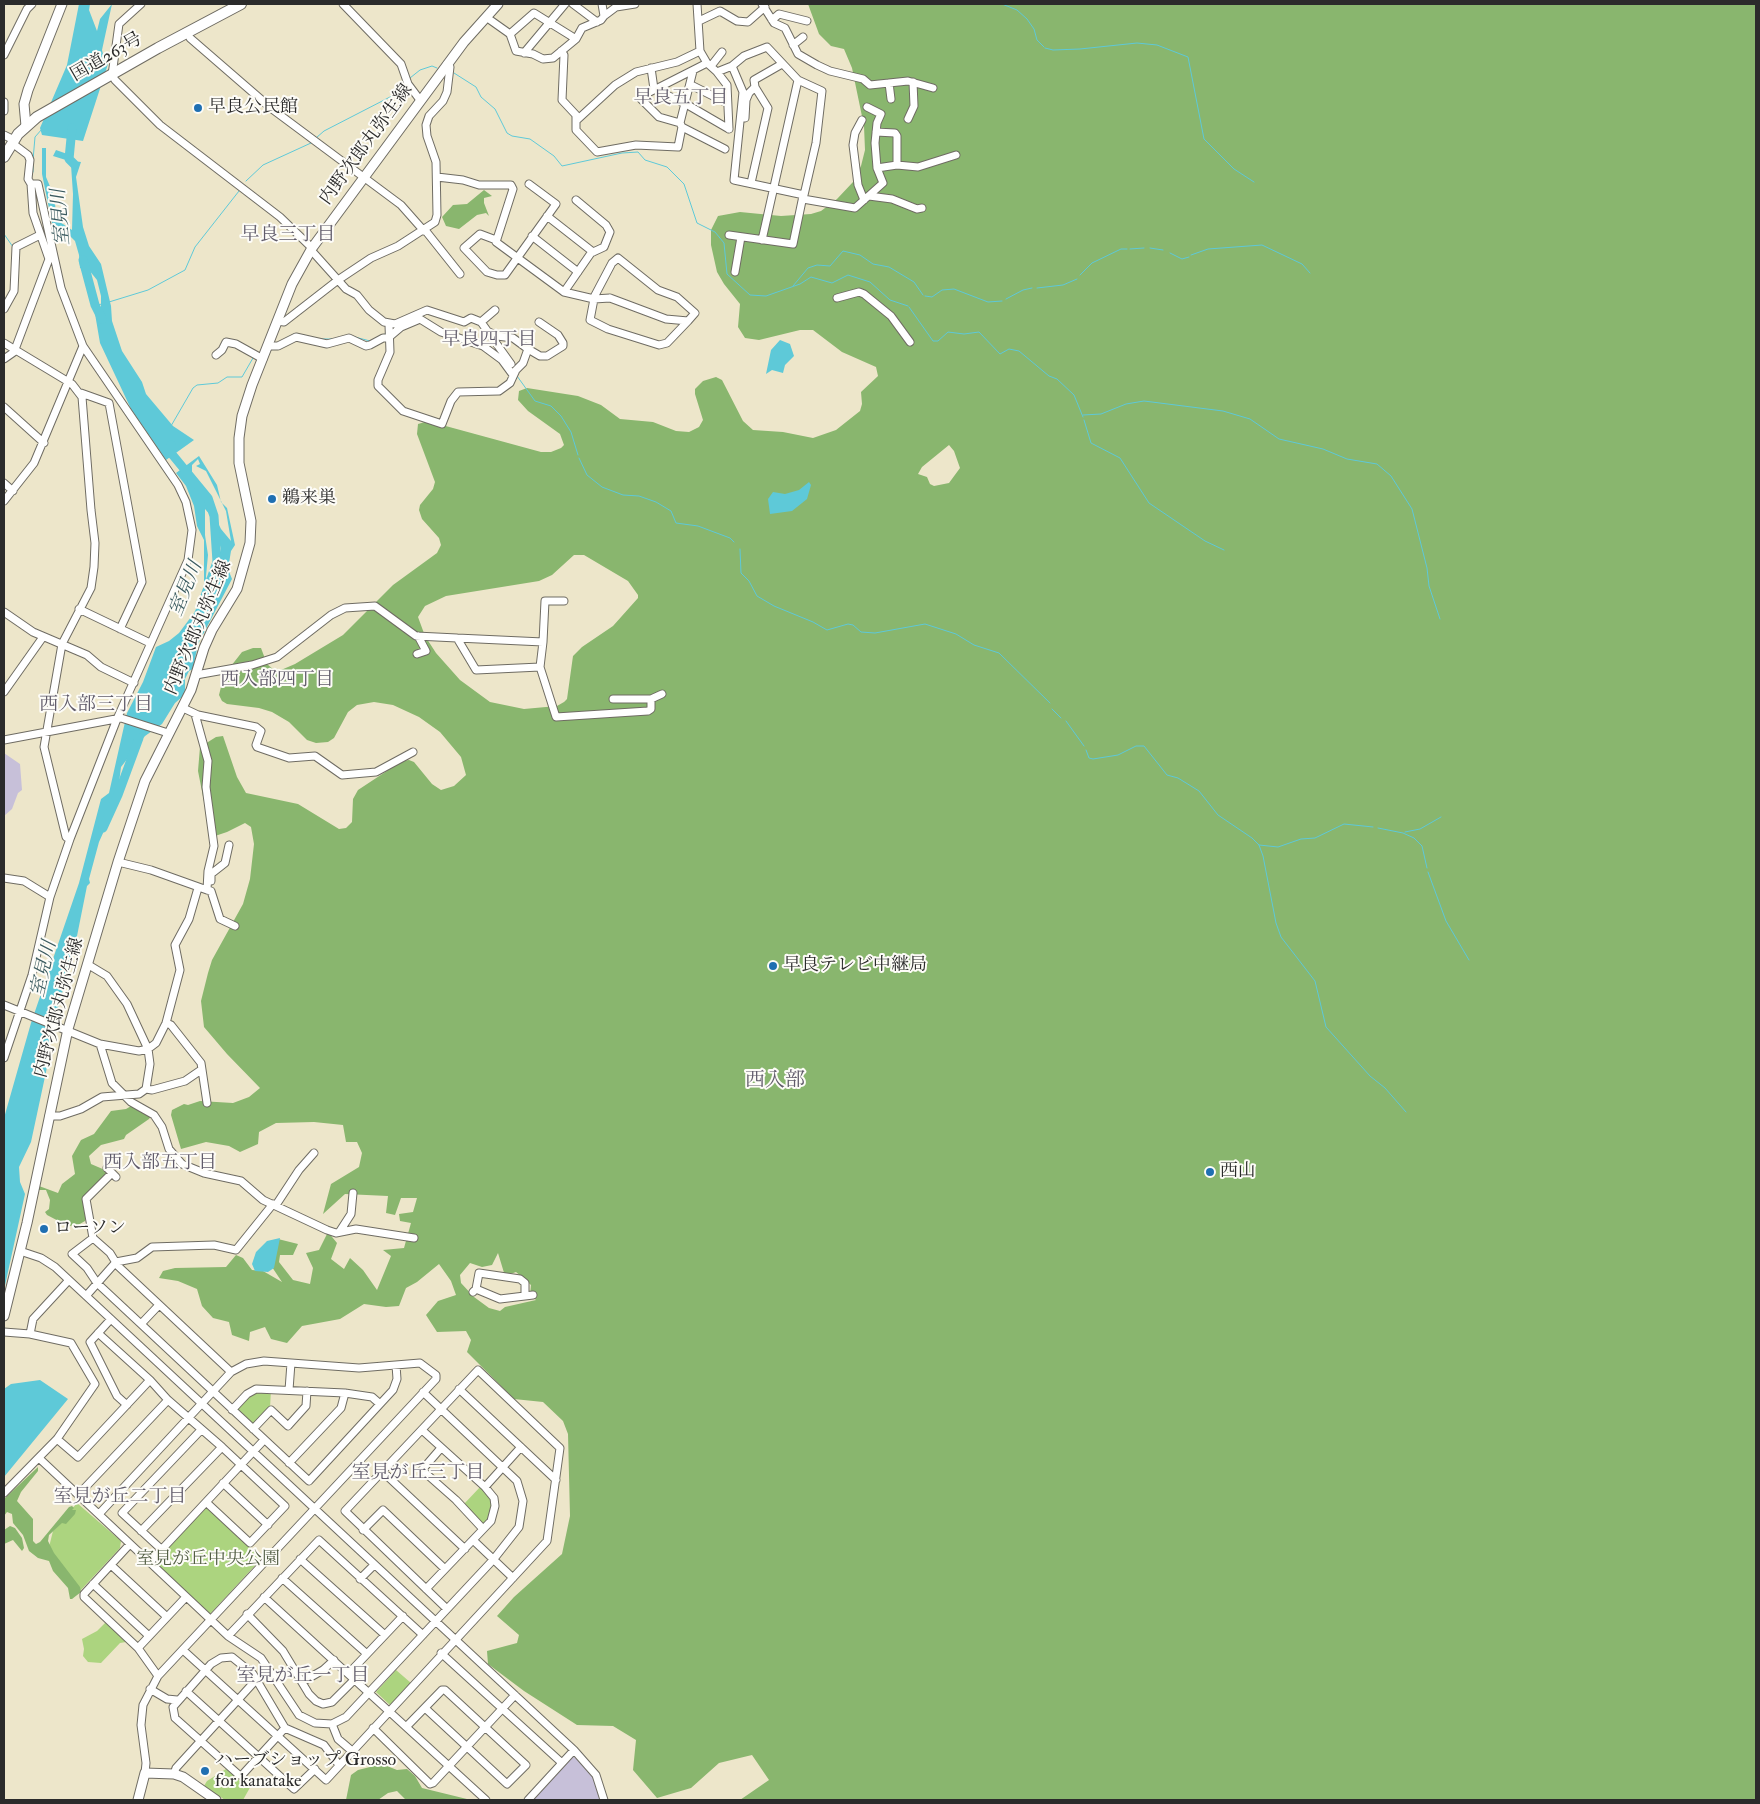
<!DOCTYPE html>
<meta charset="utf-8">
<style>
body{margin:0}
#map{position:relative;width:1760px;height:1804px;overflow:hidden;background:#ede6ca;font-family:"IM FELL Double Pica",serif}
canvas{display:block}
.frame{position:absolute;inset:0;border:5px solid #2b2b2b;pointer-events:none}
</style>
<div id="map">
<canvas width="1760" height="1804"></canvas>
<div class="frame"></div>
</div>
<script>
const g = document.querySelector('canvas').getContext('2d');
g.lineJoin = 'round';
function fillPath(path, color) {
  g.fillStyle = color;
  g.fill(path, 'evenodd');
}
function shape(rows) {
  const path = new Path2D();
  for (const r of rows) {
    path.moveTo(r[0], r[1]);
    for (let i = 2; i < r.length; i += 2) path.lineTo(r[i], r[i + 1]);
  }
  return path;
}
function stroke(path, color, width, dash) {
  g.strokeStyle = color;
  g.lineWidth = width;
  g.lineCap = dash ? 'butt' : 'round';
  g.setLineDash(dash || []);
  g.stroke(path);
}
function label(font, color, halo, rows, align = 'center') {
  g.font = font + ' "IM FELL Double Pica","Noto Serif JP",serif';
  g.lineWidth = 4;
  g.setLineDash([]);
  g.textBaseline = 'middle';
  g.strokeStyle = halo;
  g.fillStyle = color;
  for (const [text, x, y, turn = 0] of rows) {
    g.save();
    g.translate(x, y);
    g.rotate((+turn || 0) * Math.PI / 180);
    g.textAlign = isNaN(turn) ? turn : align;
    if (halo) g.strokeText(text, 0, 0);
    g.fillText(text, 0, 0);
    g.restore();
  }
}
fillPath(shape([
 [4,753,20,764,22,790,18,793,12,809,4,816],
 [573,1756,586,1767,594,1779,602,1800,533,1800]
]), '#c7c0d9');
fillPath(shape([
 [271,1390,270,1408,254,1424,236,1410,253,1391],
 [481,1486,489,1494,493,1508,490,1519,485,1524,481,1522,464,1504],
 [77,1503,121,1541,120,1548,79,1592,49,1547,53,1531],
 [205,1506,262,1558,210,1614,154,1561],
 [106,1622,126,1642,120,1643,101,1663,88,1662,83,1656,84,1649,82,1639,97,1631],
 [396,1670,411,1683,391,1706,376,1692],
 [226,1769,241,1782,252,1784,243,1800,225,1800,204,1786,207,1781]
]), '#acd47f');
fillPath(shape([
 [808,4,1756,4,1756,1800,740,1800,769,1780,752,1755,719,1763,691,1788,657,1798,633,1770,636,1740,613,1726,577,1725,524,1691,488,1664,487,1651,517,1643,519,1635,497,1616,514,1597,562,1554,570,1516,568,1434,563,1421,543,1402,514,1399,467,1352,471,1340,466,1331,437,1332,426,1315,438,1301,456,1295,451,1281,439,1264,417,1282,406,1288,399,1306,386,1307,364,1304,340,1319,302,1326,287,1343,271,1339,265,1327,250,1332,249,1341,232,1335,229,1322,213,1318,202,1306,197,1289,178,1281,159,1278,163,1271,175,1268,226,1267,236,1255,243,1258,252,1270,263,1271,282,1282,270,1264,278,1239,298,1244,293,1255,280,1255,279,1262,293,1280,310,1284,313,1268,306,1253,319,1250,328,1232,337,1243,331,1259,344,1269,350,1258,363,1270,377,1290,391,1256,383,1250,404,1248,411,1223,400,1221,399,1214,413,1212,417,1198,401,1198,395,1215,386,1213,388,1196,345,1194,323,1214,331,1184,359,1167,362,1153,357,1142,346,1142,343,1125,314,1122,276,1123,259,1132,258,1144,240,1152,229,1146,206,1142,181,1149,171,1115,172,1110,184,1104,188,1105,200,1101,233,1103,249,1097,260,1088,227,1054,204,1027,201,1001,208,973,212,960,243,904,250,879,254,844,251,827,245,823,227,832,215,836,208,822,198,771,200,747,216,737,223,736,237,777,246,793,298,804,339,829,346,828,352,822,353,799,358,790,402,761,409,760,414,762,432,784,441,790,454,786,466,775,461,757,440,732,419,717,393,705,374,702,357,705,348,712,334,738,328,742,316,743,307,740,289,722,272,712,259,708,227,704,222,701,219,695,224,675,242,652,253,648,261,648,267,664,274,670,281,670,295,664,343,635,393,585,437,553,441,545,439,538,422,519,419,510,420,505,433,489,435,482,417,434,418,424,425,422,442,425,541,452,551,452,561,448,564,445,560,434,528,411,518,400,519,391,527,388,578,396,601,405,620,419,653,422,676,431,689,432,699,427,703,420,695,394,695,389,703,381,716,377,722,380,743,421,753,430,783,432,813,438,836,430,860,411,862,404,861,392,878,376,876,367,842,352,813,330,800,330,759,340,745,338,738,327,740,304,724,284,717,272,711,245,711,230,718,216,740,212,781,216,811,214,821,211,837,199,853,182,861,166,865,150,864,126,852,68,844,49,831,46,819,34],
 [949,445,954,451,960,468,949,483,934,486,930,484,927,477,918,474,922,467],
 [574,555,584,555,628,581,638,595,638,598,613,626,582,647,573,656,567,699,564,702,557,706,524,709,490,702,460,680,436,653,425,636,418,617,425,606,446,596,539,581,552,575],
 [498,1253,505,1276,516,1272,531,1285,530,1295,536,1300,505,1307,500,1311,489,1308,474,1297,461,1283,460,1275,470,1263,482,1267,492,1265],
 [484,190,492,196,484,198,484,203,489,216,486,213,477,215,459,229,446,226,442,217,453,205,467,204],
 [133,1105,151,1116,149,1119,126,1135,124,1139,101,1145,89,1156,91,1164,105,1170,106,1173,85,1208,85,1221,78,1225,68,1226,47,1215,45,1212,49,1209,50,1200,46,1190,39,1190,39,1186,58,1193,62,1184,75,1174,72,1156,81,1140,94,1134,111,1111,126,1109],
 [38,1467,38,1471,21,1492,17,1501,33,1519,33,1541,36,1544,40,1542,69,1507,72,1506,74,1508,72,1510,76,1510,75,1514,66,1524,62,1523,49,1535,48,1541,54,1553,80,1587,81,1592,72,1599,70,1599,68,1588,53,1571,49,1561,38,1558,29,1551,23,1535,13,1523,12,1514,7,1512,4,1516,4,1499],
 [10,1526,15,1528,22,1538,24,1548,22,1551,13,1540,4,1544,4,1530],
 [382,1764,397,1770,407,1769,415,1776,422,1788,471,1800,406,1800,397,1791,388,1793,378,1800,346,1800,351,1775,358,1770]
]), '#89b66e');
fillPath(shape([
 [79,4,90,4,89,10,97,31,100,19,112,4,102,50,105,62,108,64,83,141,42,135,40,128,67,65],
 [42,148,46,148,46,177,54,196,56,212,60,222,72,230,73,194,71,165,69,161,53,156,56,150,73,156,74,161,81,162,76,177,83,227,89,246,101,264,111,306,112,321,122,351,142,382,146,394,173,426,194,440,166,460,131,409,100,343,94,308,101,310,101,296,97,280,89,270,80,268,79,255,75,241,60,226,53,228,42,174],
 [780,340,790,344,794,356,785,365,783,373,772,370,766,374,771,350],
 [199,456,217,485,221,502,227,508,235,545,231,551,228,569,232,579,198,644,193,669,189,671,185,679,185,690,182,697,175,703,162,724,145,736,121,767,118,791,106,816,108,822,99,842,89,879,90,883,87,886,74,951,49,1039,49,1058,31,1142,19,1167,20,1182,25,1194,4,1290,4,1118,31,1023,79,883,101,799,109,793,127,713,143,682,156,647,169,641,179,633,194,613,204,593,204,540,197,526,194,506,186,486,176,473],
 [198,459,200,464,196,466,206,471,226,511,231,541,221,529,207,501,192,482,192,465],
 [205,509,212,517,221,549,219,556,223,562,211,585,207,584,206,576,208,555,205,535],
 [809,482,811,485,807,499,792,511,770,514,768,499,773,492,785,494,799,490],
 [280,1238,274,1268,268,1272,255,1271,252,1264,256,1252,267,1241],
 [40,1380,68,1399,4,1477,4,1389,11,1384]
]), '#5ec9d8');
stroke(shape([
 [1002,4,1017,10,1027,19,1034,29,1037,40,1044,47],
 [1045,48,1053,50,1080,49,1137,43,1157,45,1188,57,1204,139,1234,169,1254,182],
 [454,73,476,87,481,97,495,109,507,133,512,136,530,139,554,156,562,166,622,153,638,152,645,160,667,167,684,184,697,223,715,232,724,243,727,274,750,295,766,296,800,284,811,277,832,283,848,275,870,282,890,300,908,306],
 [410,78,420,70,432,66,437,68],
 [316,138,324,131,390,97,404,84],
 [33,160,35,137,42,129],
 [33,166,33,172],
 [246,181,263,165,311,143],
 [4,234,13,247],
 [1150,248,1163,250],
 [1130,249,1144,248],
 [1170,253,1182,259,1189,257],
 [1191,255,1208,249,1262,245,1302,264,1310,273],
 [1080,275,1092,263,1121,249,1127,249],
 [793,286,808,268,817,265,830,266,843,251,860,255,873,264,889,267,914,282,923,295],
 [1037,288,1063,285,1077,279],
 [925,296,932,297,942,290,954,289,988,302,1002,301],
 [1006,299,1023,290,1032,288],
 [109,302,148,290,185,270,195,247,239,191],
 [95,305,103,304],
 [909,307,933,341,938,341,948,332,964,334,979,332,1000,354,1009,349,1019,351,1049,376,1057,379,1074,395,1083,417],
 [421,316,432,322],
 [298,334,308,336],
 [351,336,370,341,385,334],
 [322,339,333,339],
 [277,343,294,334],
 [517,376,535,401,551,406,561,416,571,432,578,455],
 [1083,415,1101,414,1126,404,1144,401,1223,411,1250,419,1279,439,1323,449,1347,459,1377,464,1391,476,1412,509,1427,568,1429,586,1440,619],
 [1084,420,1091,443,1120,458,1149,503,1205,541,1224,550],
 [171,426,193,388,197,385,218,383,227,377,242,377,253,358],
 [579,458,587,475,602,487,623,495,639,496,656,502,671,511,676,523,698,526,730,538,734,542],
 [740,549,741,573,749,581,757,596,774,606,813,622,827,630,848,624,853,625,861,632,875,633,925,624,956,634,974,645,999,653,1050,703],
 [1052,709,1061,718],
 [1066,721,1084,746],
 [1086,750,1089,758,1093,759,1118,755,1136,746,1144,746,1167,775,1178,778,1199,791,1218,815,1252,838,1259,845,1263,856,1276,923,1281,937,1315,981,1326,1027,1370,1076,1385,1088,1406,1112],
 [1378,828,1403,833,1414,838,1422,846,1427,868],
 [1405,832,1420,829,1441,817],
 [1259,845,1278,847,1301,839,1315,838,1344,824,1373,827],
 [1428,872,1446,921,1469,960]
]), '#5ec9d8', 1);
stroke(shape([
 [72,128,69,159,74,164],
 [83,260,95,305,102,319],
 [171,445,171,453,208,498,214,516,217,562,205,596],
 [103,828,118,795,139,738]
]), '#5ec9d8', 9);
const minor = shape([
 [141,4,119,24,112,75,115,80,160,125,280,217,312,248],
 [343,4,401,64,408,84,420,100],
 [573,4,597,22],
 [697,4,700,51,707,63,717,72,732,66,744,56,767,47,798,80,822,91,816,143,804,195,734,180,743,92,732,66],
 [762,4,774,23,785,28,798,54,817,65,830,71,863,79,870,85,908,81,933,88],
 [604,16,616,7,635,4],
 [486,17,510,34,516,51,533,54,543,59,553,58,576,39,582,28,601,20,604,16,602,4],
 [772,20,779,14,807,21],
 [699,21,720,11,737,21,748,22,765,7],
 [187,32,190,38,272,109,401,205,424,231],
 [510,34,534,13,576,39],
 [793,45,803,37],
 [561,51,564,55,562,100,576,115,576,130,597,152,636,145,678,147,682,127,680,123,693,71],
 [524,53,565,4],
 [4,55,27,9,32,4],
 [711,66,722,52],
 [651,68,654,89],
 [717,72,727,85,729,129],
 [889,83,891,99],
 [691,85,727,103],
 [654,89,686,104,729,129],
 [4,102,4,111],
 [867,107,881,114,877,123,875,143,877,168],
 [745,118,746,100,749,93,755,87,754,80,782,64],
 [908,119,914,106,913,82],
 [577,120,615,85,636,72,677,62,700,51],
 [862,120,855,133,853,145,858,185,864,200],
 [680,123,659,117,641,99,642,96,707,63],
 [682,127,725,149],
 [876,132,895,133,897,136,897,165],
 [4,135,14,140],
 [437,177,463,180,479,185,511,185,513,189,496,242,564,292,594,299],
 [751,183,768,108,755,87],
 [869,196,892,199,917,209,922,208],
 [803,199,855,208,883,183,877,168,897,165,918,167,956,155],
 [547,216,593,252],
 [425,230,460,274],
 [729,235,793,244,803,196],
 [532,236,578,272],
 [496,240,480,234,464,248,487,272,497,275,505,275,556,204,529,184],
 [762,240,798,80],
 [311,250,346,289,357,295,369,310,384,322,395,324,427,310,464,322,471,318,481,322,511,364],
 [735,272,741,237],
 [564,292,591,253,604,247,610,232,606,225,576,200],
 [610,298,666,319,688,321,667,343,659,345,608,329,590,320,594,299,610,298],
 [837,298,859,292,864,294,891,316,910,342],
 [593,299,612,263,618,258,658,290,677,297,695,313,688,321],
 [4,309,14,291,16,247,40,235],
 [277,321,284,322,338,280,371,258,398,246,435,222,437,215,436,162,427,136,426,125,429,116,443,101,447,92,450,67,447,64],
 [481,322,495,310],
 [389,325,390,352,378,380,378,386,403,411,442,424,451,401,458,392,499,391,510,383,516,370,523,363,528,349,513,338,497,336,485,330],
 [4,343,72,384,82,397,91,510,95,543,94,567,91,588,62,644,44,747,66,837,70,839],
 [268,346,278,346,296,337,327,344,349,338,366,346,370,345,383,338,388,338,401,327,420,319,441,332,483,346,502,360,513,375],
 [528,349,540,356,547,356,563,346,563,343,558,335,539,322],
 [216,355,222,350,226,342,236,344,263,359],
 [4,359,14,352,49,259,33,213,31,184,28,179,30,160,28,155,12,143],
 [81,393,109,403,142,582,120,629],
 [4,407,44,443],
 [4,483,13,491],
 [4,501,34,463,83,346],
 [79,609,150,643],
 [4,612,33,632,87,655,101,667,134,683],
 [457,638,543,642,545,601,564,601],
 [417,654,426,651,418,636],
 [540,667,543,642],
 [196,675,252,665,277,657,331,615,345,608,375,606,416,636,457,638,476,670,540,667,556,717,648,711,651,709,651,699],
 [4,692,43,637],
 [613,699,651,699,662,694],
 [183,708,198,715,256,727,261,731,256,745,257,747,289,758,315,756,342,775,376,772,413,752],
 [4,740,121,718,168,733],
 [118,862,151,870,207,890,208,871,214,846,206,787,208,761,195,714],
 [4,878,24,881,50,897],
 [211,881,211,874,225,863,229,845],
 [207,890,211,891,220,919,235,926],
 [4,1005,100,1044,139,1051,148,1049,156,1043,166,1023,180,970,175,945,189,919,198,888],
 [166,1023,171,1025,201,1063,207,1103],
 [100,1044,112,1083,131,1102,154,1115,162,1127,169,1149,182,1164,204,1173,241,1181,263,1200,327,1230,336,1233,356,1229,414,1238],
 [4,1058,32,975,50,897,70,839,117,719,188,560,192,530,186,502,178,485,83,346,61,288,38,184,31,184],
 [146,1089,152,1090,185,1081,201,1070],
 [49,1116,60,1116,81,1109,102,1097,139,1094,146,1089,150,1064,148,1049,127,1004,107,976,87,964],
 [107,1168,116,1177],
 [276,1205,299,1170,314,1153],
 [340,1231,351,1214,353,1193],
 [93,1238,86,1199,112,1173],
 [20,1251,41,1258,55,1267,574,1750,596,1775,604,1800],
 [476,1289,479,1273,520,1279,525,1283,525,1295],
 [473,1292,476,1289,500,1299,533,1295],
 [86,1296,116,1262,137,1258,152,1247,214,1245,236,1250,273,1204],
 [111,1319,90,1342,117,1396,127,1405],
 [141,1324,159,1305],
 [4,1332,30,1334,71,1343,95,1384,57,1439,4,1493],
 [98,1333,150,1380,168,1400,222,1447,141,1531],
 [30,1334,33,1319,69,1280],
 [231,1372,118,1266,110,1253,93,1238,72,1254,87,1268,97,1283,309,1481,393,1390,397,1379,396,1365],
 [459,1389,556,1480],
 [289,1390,291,1363],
 [232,1410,247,1394,256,1389,345,1393,372,1397,380,1404],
 [253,1429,271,1410,288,1426,306,1406,307,1391],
 [422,1430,485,1487,494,1498,495,1506,491,1521,426,1589],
 [57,1439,78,1457,150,1380],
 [441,1448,422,1470,456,1500,483,1529],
 [40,1459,228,1636,261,1658,299,1715,315,1723,332,1724,346,1717,493,1560,519,1527,523,1501,517,1481,423,1392],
 [289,1463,341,1408,345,1393],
 [383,1472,465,1549],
 [223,1483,268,1525],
 [485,1487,521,1447],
 [78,1495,168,1400],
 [206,1502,250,1543,285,1506,222,1447],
 [99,1514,231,1372,246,1364,264,1361,359,1368,420,1363,436,1375,436,1379,158,1676,143,1705,141,1725,146,1763,145,1773],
 [363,1530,383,1510,445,1569],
 [473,1540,513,1578],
 [130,1544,84,1594,84,1597,138,1648,158,1676],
 [161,1549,122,1513,201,1430],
 [300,1559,385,1635],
 [150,1562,264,1440],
 [111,1565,167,1617],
 [282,1578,367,1654],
 [360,1579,374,1565],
 [93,1584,149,1636],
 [264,1597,486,1800],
 [247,1614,283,1651,309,1694,316,1701,323,1704,332,1702,355,1679],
 [228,1636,319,1540,423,1635],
 [138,1648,186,1597],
 [183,1650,326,1780,547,1541,560,1448,478,1370,345,1511,447,1609],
 [441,1653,562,1763],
 [349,1673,403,1616],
 [302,1682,323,1670,334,1660],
 [150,1689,167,1699,177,1700],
 [186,1691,294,1789,315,1769],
 [332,1724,338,1739,352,1751],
 [407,1726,442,1690,445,1690,526,1765,507,1784,425,1708],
 [285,1728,242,1775,239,1775,175,1718,173,1707,211,1664,221,1658,232,1657,253,1674,285,1728,324,1745,339,1765],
 [373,1728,430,1784,433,1783,515,1695],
 [174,1774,176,1768,256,1680],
 [528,1800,574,1750]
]);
const major = shape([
 [26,126,24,104,28,90,62,4],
 [4,1316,27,1223,68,1029,118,862,145,781,191,690,204,648,212,630,237,589,250,543,251,521,239,463,239,438,242,416,252,385,292,284,312,248,464,42,498,4],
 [138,1800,145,1773,174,1774,183,1777,216,1800]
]);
const highway = shape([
 [4,157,18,134,37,117,158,48,241,4]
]);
stroke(minor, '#6f6c63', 9);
stroke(major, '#6f6c63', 11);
stroke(highway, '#6f6c63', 12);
stroke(minor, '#fff', 7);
stroke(major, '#fff', 9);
stroke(highway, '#fff', 10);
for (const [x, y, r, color] of [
 [198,108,5,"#1f6fb2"],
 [272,499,5,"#1f6fb2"],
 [773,966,5,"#1f6fb2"],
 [1210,1172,5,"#1f6fb2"],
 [44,1229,5,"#1f6fb2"],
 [205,1771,5,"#1f6fb2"]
]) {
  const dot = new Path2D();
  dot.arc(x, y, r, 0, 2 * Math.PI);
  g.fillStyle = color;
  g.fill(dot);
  stroke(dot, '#fdfcf7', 2);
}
label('18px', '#2b2b2b', '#fdfcf7', [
 ["国道263号",107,58,-30],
 ["内野次郎丸弥生線",367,145,-54],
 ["内野次郎丸弥生線",199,628,-67],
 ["内野次郎丸弥生線",60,1008,-75]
]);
label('18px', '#2b2b2b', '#fdfcf7', [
 ["早良公民館",208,108],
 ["鵜来巣",282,499],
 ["早良テレビ中継局",783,966],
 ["西山",1220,1172],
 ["ローソン",54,1229],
 ["ハーブショップ Grosso",215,1761],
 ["for kanatake",215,1782]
], 'left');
label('18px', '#525e44', '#fdfcf7', [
 ["室見が丘中央公園",208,1560]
]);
label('19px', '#605b6a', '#fdfcf7', [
 ["早良五丁目",681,99],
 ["早良三丁目",288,236],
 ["早良四丁目",489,341],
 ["西入部四丁目",277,681],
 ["西入部三丁目",96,706],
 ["西入部五丁目",160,1164],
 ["室見が丘三丁目",418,1474],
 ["室見が丘二丁目",120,1498],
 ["室見が丘一丁目",303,1677]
]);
label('italic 19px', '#3a5a5f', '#fdfcf7', [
 ["室見川",62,217,-95],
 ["室見川",187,589,-68],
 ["室見川",45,969,-77]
]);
label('20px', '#605b6a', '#fdfcf7', [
 ["西入部",775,1082]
]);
</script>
